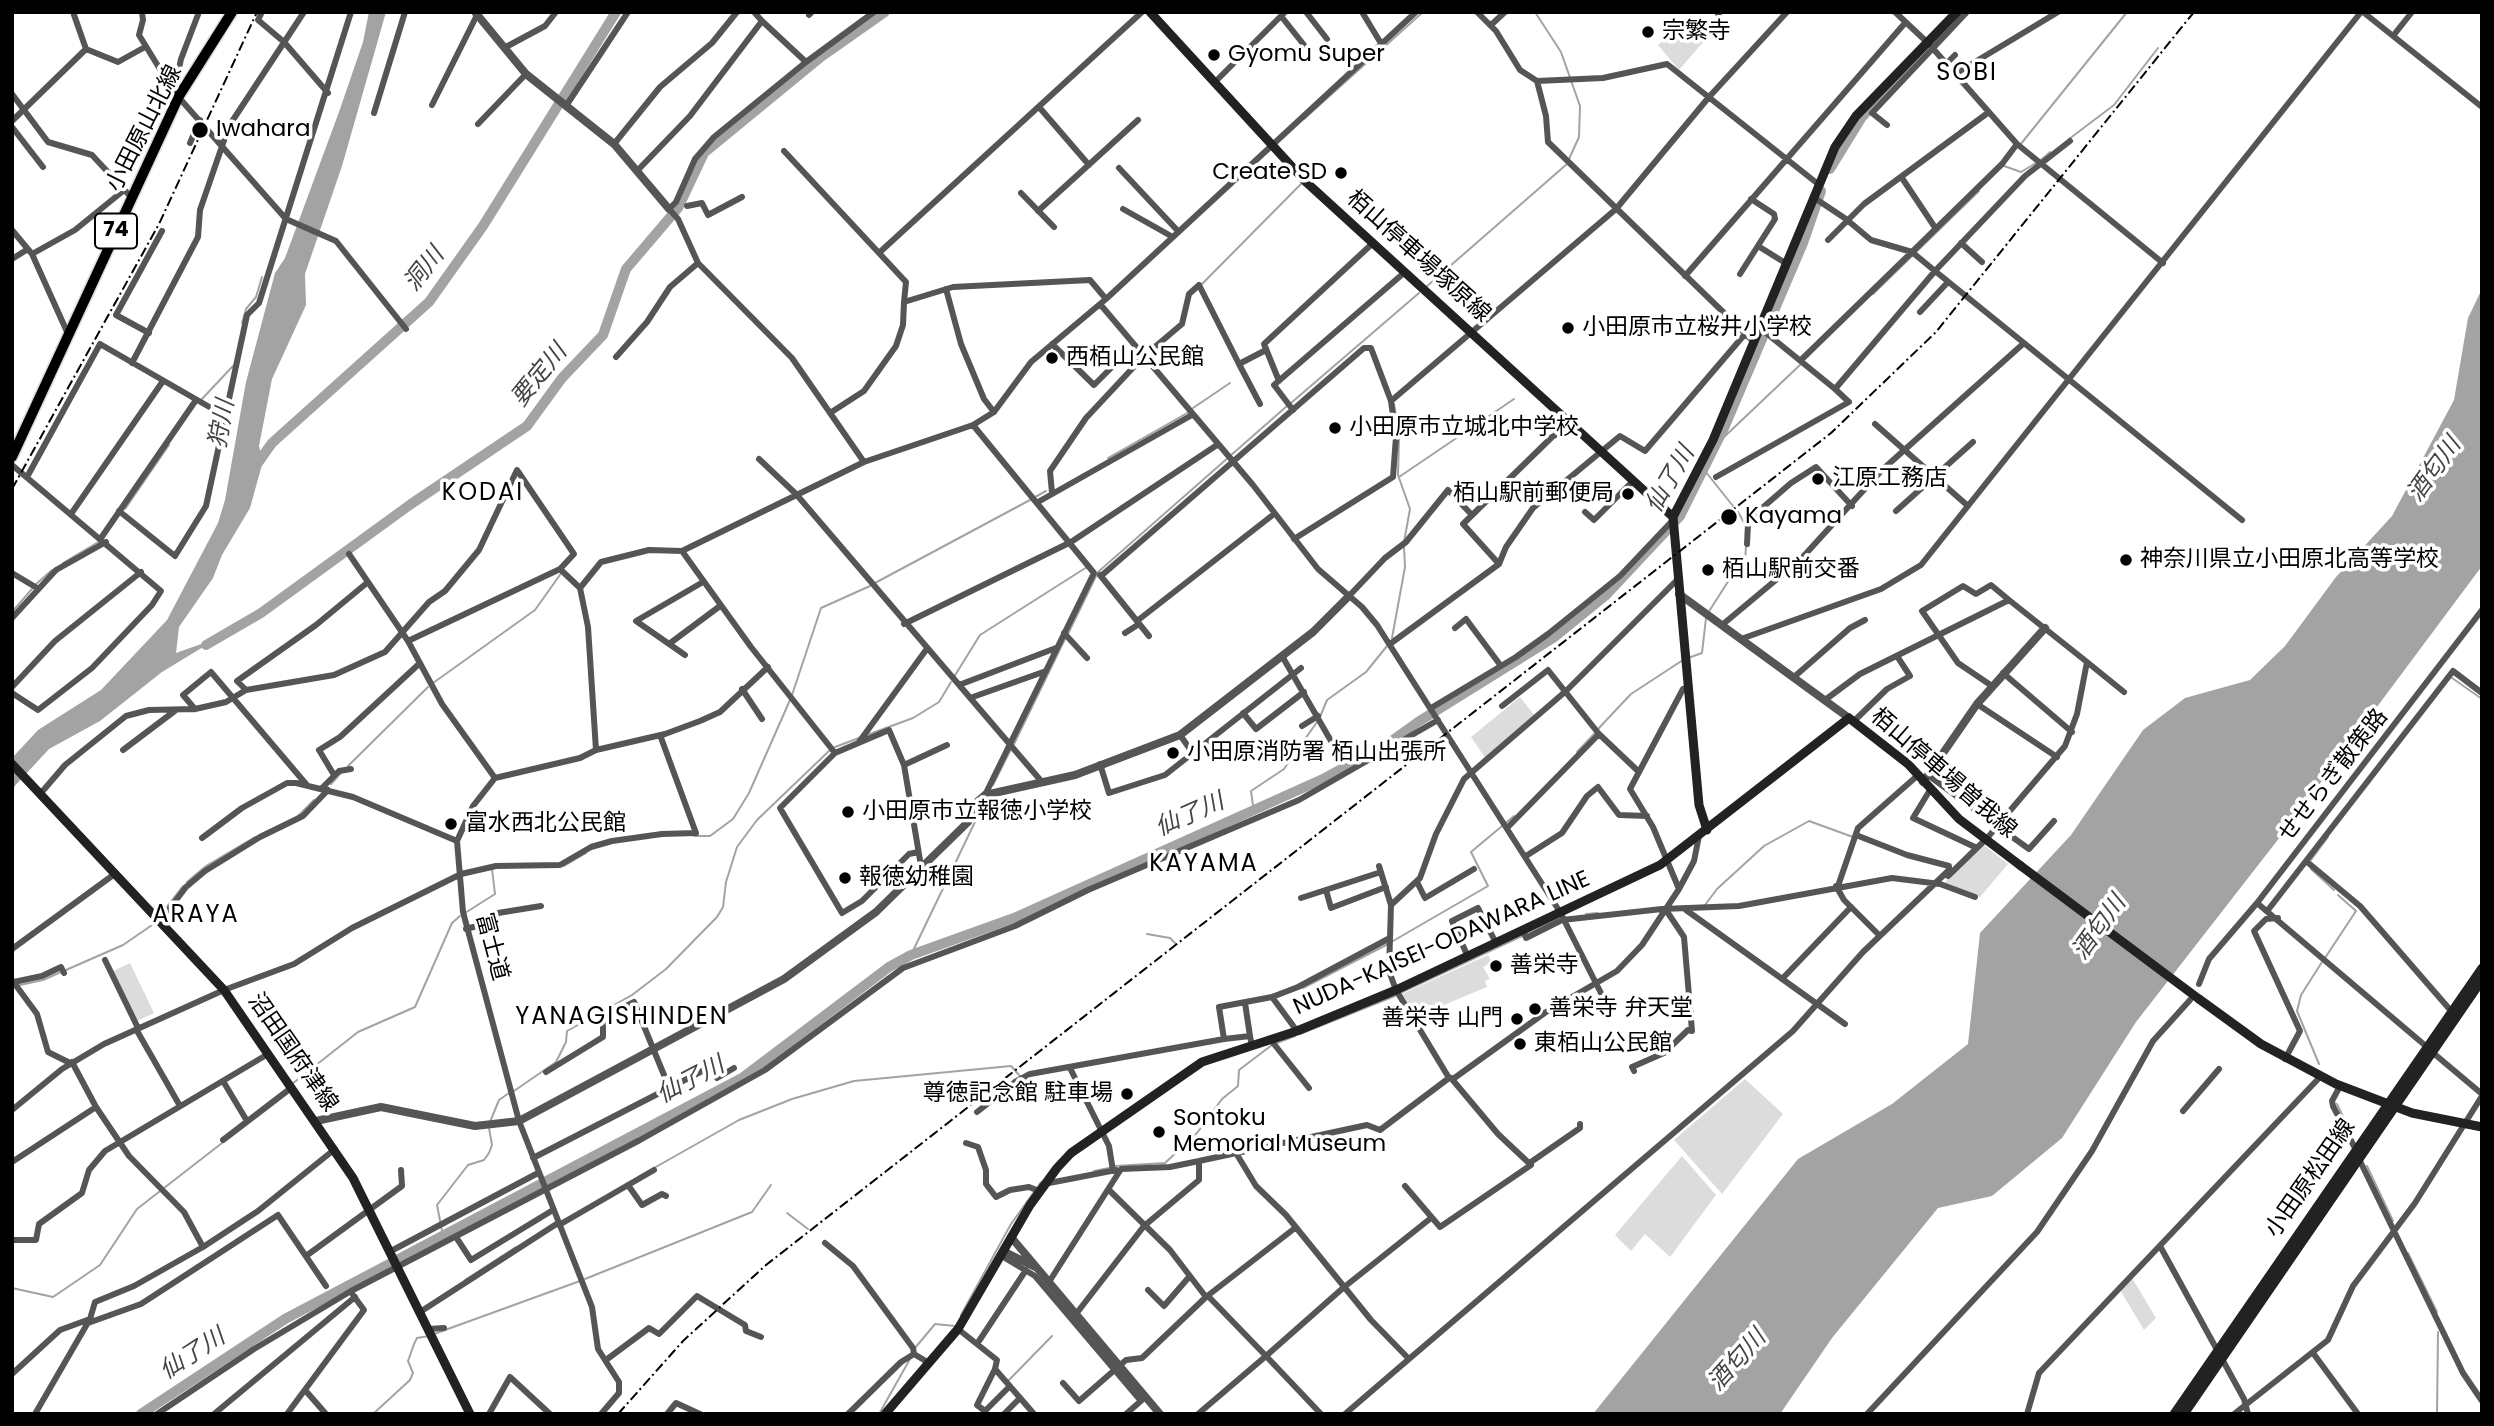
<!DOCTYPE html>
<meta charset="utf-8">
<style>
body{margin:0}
#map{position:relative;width:2494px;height:1426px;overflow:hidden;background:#fff;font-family:Poppins,sans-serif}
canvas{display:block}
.frame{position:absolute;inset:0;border:14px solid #000;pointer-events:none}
</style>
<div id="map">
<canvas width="2494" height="1426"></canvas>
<div class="frame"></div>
</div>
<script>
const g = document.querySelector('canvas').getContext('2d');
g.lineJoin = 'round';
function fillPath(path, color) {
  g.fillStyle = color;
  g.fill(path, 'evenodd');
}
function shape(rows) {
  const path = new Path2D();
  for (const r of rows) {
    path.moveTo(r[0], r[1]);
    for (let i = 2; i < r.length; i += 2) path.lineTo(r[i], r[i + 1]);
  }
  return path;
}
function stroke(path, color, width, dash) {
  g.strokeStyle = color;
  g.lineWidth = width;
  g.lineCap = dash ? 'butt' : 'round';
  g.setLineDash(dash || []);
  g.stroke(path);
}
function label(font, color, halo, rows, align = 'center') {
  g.font = font + ' Poppins,"Noto Sans JP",sans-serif';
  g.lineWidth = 7;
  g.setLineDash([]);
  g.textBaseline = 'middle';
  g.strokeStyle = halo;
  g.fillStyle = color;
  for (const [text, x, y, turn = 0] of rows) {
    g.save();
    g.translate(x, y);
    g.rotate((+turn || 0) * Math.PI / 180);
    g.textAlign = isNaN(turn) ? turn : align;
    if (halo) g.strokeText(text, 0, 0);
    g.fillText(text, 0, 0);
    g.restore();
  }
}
fillPath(shape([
 [1691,20,1705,40,1679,70,1658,45],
 [1520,697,1535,716,1486,759,1471,737],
 [1984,845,2008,864,1980,897,1944,883],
 [1488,955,1492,962,1483,967,1490,979,1485,981,1487,987,1432,1010,1428,1004,1412,1012,1402,994],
 [130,963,154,1013,137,1021,113,971],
 [1745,1079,1783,1114,1722,1194,1674,1140],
 [1682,1156,1716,1195,1670,1257,1645,1234,1631,1251,1615,1235],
 [2132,1278,2156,1318,2144,1330,2120,1290]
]), '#dcdcdc');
fillPath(shape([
 [369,12,386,12,342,166,305,274,306,305,272,379,259,446,263,461,250,508,222,555,213,578,179,627,176,653,218,638,162,672,100,721,49,749,12,789,12,758,38,730,101,690,167,620,218,523,225,500,246,382,275,273,285,258,339,112,363,42],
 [2482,289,2482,566,2280,837,2136,1022,2062,1138,1992,1196,1938,1208,1832,1338,1780,1414,1593,1414,1798,1159,1892,1104,1968,1044,1980,933,2071,835,2143,730,2185,698,2250,680,2285,646,2336,577,2392,516,2454,400,2468,318]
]), '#a3a3a3');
stroke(shape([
 [1535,12,1561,52,1580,106,1579,137,1569,159],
 [1304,119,1423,12],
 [2069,139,2114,105,2158,48],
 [2020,145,2127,12],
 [2041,160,2050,152],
 [2004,166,2021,172,2036,163],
 [1201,285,1301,184],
 [1426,287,1567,164],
 [1873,294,1979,191],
 [242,323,246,309,256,297,262,277],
 [201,400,233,366],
 [1291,403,1419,293],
 [1394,404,1398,429],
 [1193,408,1230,383],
 [1399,438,1398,475,1410,509,1404,542],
 [1719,438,1723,438,1801,364],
 [1108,458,1189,412],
 [1705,471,1733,506],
 [1399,477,1514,399],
 [1035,497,1046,491],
 [125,509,169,445],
 [1738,512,1746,526],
 [63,563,100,541],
 [875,583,1030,500],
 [35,585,52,570],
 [12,612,32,589],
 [1708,613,1729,580,1728,572,1745,560,1746,546],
 [1068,634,1098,572,1287,406],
 [1392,638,1405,567,1404,547],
 [1688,658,1702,653,1706,618],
 [954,677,980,635,1087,567],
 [2452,678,2482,699],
 [433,683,535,610,562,572],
 [792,695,821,608,870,586],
 [1320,717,1327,700,1366,672,1387,646],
 [1598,729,1631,694,1683,660],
 [867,735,913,718,939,702,951,682],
 [1014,744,1065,639],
 [835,747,859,738],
 [1577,752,1595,733],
 [348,766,428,687],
 [331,784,341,773],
 [993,785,1011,749],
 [1254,813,1251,791,1284,769,1317,722],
 [298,816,314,800],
 [694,836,710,836,733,819,749,793,790,700],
 [2311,860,2328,837],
 [564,866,586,853],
 [2311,869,2334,890],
 [187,882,206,866,255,837],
 [1705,905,1717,889,1764,846,1809,821,1853,837],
 [162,913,183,886],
 [465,913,495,894,492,869],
 [1586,914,1598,913],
 [1527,933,1557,919],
 [1147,934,1170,938,1176,944],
 [1393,941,1488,886,1471,852,1514,816],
 [911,955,986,799],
 [2325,958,2356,911,2338,895],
 [66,970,123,945,155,923],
 [20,985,43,980,61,972],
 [1303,988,1388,944],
 [1400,993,1522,936],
 [1300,1034,1395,996],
 [1277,1043,1295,1036],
 [2319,1064,2297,1011,2301,995,2322,962],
 [292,1084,358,1032,415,1007,452,923,460,916],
 [514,1091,556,1062,566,1042,567,1031,632,995,666,969,717,917,723,907,726,882,737,847,757,820,830,750],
 [2337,1104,2352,1135],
 [490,1122,499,1100,509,1093],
 [1115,1166,1165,1163,1197,1133,1222,1099,1238,1086,1239,1070,1272,1045],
 [2367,1166,2393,1221],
 [654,1168,739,1120,792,1099,854,1081,1011,1066,1020,1076],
 [1094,1171,1109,1168],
 [787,1213,808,1229],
 [443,1236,437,1205,468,1165,484,1160,489,1153,492,1145,489,1128],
 [2408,1253,2437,1312],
 [585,1279,752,1212,771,1185],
 [465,1280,516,1247],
 [12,1288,53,1297,100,1265,137,1209,222,1143],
 [961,1315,1011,1224,1041,1182],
 [434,1334,580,1281],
 [915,1348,935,1324,955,1326],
 [1009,1380,1052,1336],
 [373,1414,410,1380,413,1373,408,1361,414,1344,417,1338,429,1336],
 [879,1414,910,1359],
 [2437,1414,2438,1332]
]), '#a3a3a3', 2);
stroke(shape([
 [1830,169,1862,117,1944,32],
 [255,467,272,443,429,302,483,226,616,12],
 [206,645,261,613,411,504,527,426,562,378,603,335,626,269,678,208,704,153,821,57,885,12],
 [141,1414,285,1319,742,1078,889,967,911,955,1014,918,1325,778,1386,745,1418,722,1553,638,1606,595,1680,516,1724,428,1803,243,1821,191]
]), '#a3a3a3', 10);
const primary = shape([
 [12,457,179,96,232,12]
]);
stroke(primary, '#dbdbdb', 13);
stroke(shape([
 [73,12,86,49,118,62,145,47],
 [142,12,143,20,139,35,174,92,286,219,336,241,406,329],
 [262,12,258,20,284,42,328,93],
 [1306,12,1327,39],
 [1362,12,1382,45],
 [1477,12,1496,31,1520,70,1537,81,1603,78,1667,64,1818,184],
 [1717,12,1723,24],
 [1895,12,1929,44,2017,144,2163,263],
 [2363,12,2482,107],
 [809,15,812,12],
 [1281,16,1304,45],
 [762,21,806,62],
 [1491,25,1505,12],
 [2393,36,2412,12],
 [504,48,545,26,556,12],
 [1946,64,1955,55],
 [1955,74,2058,12],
 [1537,81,1546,116,1548,142,1755,343],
 [1214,83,1285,12],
 [174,92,181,59,199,12],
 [12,94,48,142,92,155,132,198],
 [432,105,477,15],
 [566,106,628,12],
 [1039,107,1089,165],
 [374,113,405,12],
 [12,121,86,49],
 [478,124,526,74],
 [1887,125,1872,113,1967,12],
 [12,127,43,167],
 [190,143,200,120],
 [614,144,660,87,712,43,737,12],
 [784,151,906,282,904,302],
 [1119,168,1177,230],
 [637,171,690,116,762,21,754,12],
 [1902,178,1936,229],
 [1021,193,1054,227],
 [1813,197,1846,219,1871,240,1912,252,2002,164,2017,144],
 [687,206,702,203,708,215,742,197],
 [1123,209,1171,236],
 [1038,211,1138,120],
 [12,230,32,254,68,334],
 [1828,240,1864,204,1989,112],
 [1961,243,1982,262],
 [1758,246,1787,264],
 [880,252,1142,12],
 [32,254,75,230,123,191],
 [12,259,28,249],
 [1740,274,1775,219,1774,214,1751,199],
 [1685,276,1905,23],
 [946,289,961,344,984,399,994,412],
 [1100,304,1253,485,1318,569,1362,607,1377,625,1560,912,1607,1005],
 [1920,312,1948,282],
 [149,333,116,315,162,231],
 [2024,343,2242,520],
 [1052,344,1094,385,1113,366],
 [616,357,647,322,670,287,698,263],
 [1801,360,1912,252,1935,271,2025,176,2070,141],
 [132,363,198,237,200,210,229,126,304,12],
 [1279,381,1264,344,1373,243],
 [1391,401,1616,209,1709,97,1787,12],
 [1260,404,1239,364,1266,350],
 [1293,410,1274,385,1405,272],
 [830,413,864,391,896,346,903,325,904,302,953,287,1090,280,1106,299],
 [1875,424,1968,506],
 [973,425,1094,573,985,795],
 [759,459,796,494,1042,782],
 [864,462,792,358,698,263,678,219,669,209,676,202,695,159,714,137,806,62,874,12],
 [12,465,161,591,152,605,92,668,38,710,12,693],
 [27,477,100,344,225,416],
 [1716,477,1849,402,1835,389],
 [1052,493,1050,471,1086,418,1143,357,1182,324,1189,294,1199,285,1239,364],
 [1038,502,1192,415],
 [119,511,175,556,206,506,247,315,259,303,351,12],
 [1896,511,1973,442],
 [1585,512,1594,520,1633,481],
 [71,514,163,381],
 [101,538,196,400],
 [1747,544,1748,524,1753,516,1791,483,1816,467,1852,506],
 [349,554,408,641,442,704,495,778,473,806,457,841,463,912,519,1121,592,1307,598,1349,619,1382,619,1393,601,1414],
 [1499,564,1463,524,1552,437,1572,425],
 [560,569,580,588],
 [12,573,37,588],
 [1100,575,1149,636],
 [1101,576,1364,348,1371,348,1391,401,1396,437,1393,477,1294,539],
 [1349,596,1385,558,1406,542,1448,490,1472,515],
 [12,618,56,570,106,542],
 [1137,621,1274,514],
 [904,624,1071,542,1217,445],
 [1722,625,1801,559,1882,470,2024,343,1935,271,1835,389,1760,328],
 [1455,628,1466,619,1501,666],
 [1064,633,1087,658],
 [1125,633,1139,624],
 [1741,639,1881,589,1921,565,2361,12],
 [669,644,720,606],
 [1390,644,1499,564,1506,547,1533,508,1620,436,1645,451,1745,334],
 [685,655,636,621,703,582],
 [1282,656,1342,760],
 [2087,662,2124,692],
 [2003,673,2072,732],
 [1794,677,1850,628,1865,620],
 [959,685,1056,648],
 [1992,686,1958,663,1922,611,1963,586,1976,594,1991,585,2009,600],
 [12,687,55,641,141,572],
 [742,689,762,719],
 [246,690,237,681,316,625,368,582],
 [970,698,1046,671],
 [1825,700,1860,674,2009,600,2087,662,2077,714,2065,746,1997,826,1928,775],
 [1977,704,2057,757],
 [1502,706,1548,670,1599,734,1508,827],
 [1431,708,1516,657,1548,634,1620,576,1673,520],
 [195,709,183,695,211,672,306,784],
 [1243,713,1256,729,1304,692],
 [1854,721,1887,689,1910,676,1897,656],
 [1302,726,1318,716],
 [1599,734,1639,772,1683,689,1688,688],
 [1180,735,1192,752],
 [859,742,926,650],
 [123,750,176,710],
 [596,750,588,627,580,588,601,562,649,550,682,551],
 [835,753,780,808,842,913,862,901,909,854,918,852],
 [1100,764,1109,793,1165,775,1301,668],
 [904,765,947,745],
 [334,775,319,750,340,737,420,663],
 [495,778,580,758,596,750,665,734,700,721,720,712,768,667],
 [321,789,339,771,351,769],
 [1930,790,1913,818,1977,848],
 [41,793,65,765,126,716,149,710,195,709,226,702,246,690,334,675,385,652,429,602,445,591,479,550,517,470,574,554,560,569,408,641],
 [1989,836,1997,826,2029,849,2054,821],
 [202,838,242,808,287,783,296,783,353,797,457,841],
 [1526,856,1562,833,1587,796,1598,787,1619,815,1647,816],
 [2306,861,2360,906,2452,1012],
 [921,866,904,765,889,730,835,753,751,647,682,551,864,462,973,425,994,412,1031,362,1106,299,1416,12],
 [1379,866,1391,905],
 [1948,876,1982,843],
 [1417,882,1425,898,1474,869],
 [1836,886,1844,900,1880,936],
 [1838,886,1858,828,1917,776],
 [1679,889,1694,861,1699,836],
 [1326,890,1331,908,1386,887],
 [1301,898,1381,872],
 [2257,903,2427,1047],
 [1686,910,1845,1024],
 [2268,910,2453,671,2482,693],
 [2278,918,2266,919,2254,931,2300,1031,2285,1059],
 [161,920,186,887,205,871,260,837,303,816,328,790],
 [466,929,492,922,498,913,541,906],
 [1523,930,1526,938,1562,920,1662,909,1739,906,1892,878,1940,884,1975,897],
 [12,949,116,873],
 [1468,957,1452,921,1478,908,1496,943],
 [105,960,138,1028],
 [1782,979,1851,907],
 [12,980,37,1014,48,1052,70,1063],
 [14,982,42,976,61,967,64,973],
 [2199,984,2209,959,2257,903,2482,610],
 [1272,997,1297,1031],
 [1245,1003,1250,1036],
 [136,1029,180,1106],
 [1224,1039,1219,1007,1272,997,1298,987,1388,939],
 [1270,1039,1309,1088],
 [2432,1052,2482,1094],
 [72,1062,96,1107,129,1156,184,1212,203,1247],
 [1070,1068,1109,1146,1113,1171],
 [1634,1071,1632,1067,1664,1053,1688,1030,1692,1031,1684,937,1666,910],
 [546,1072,603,1037,603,1018,634,1002,664,1075],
 [1453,1079,1546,1012,1617,971,1642,945,1679,889,1653,827,1630,789,1639,772],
 [223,1081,247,1121],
 [2340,1086,2332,1101,2333,1106,2356,1150],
 [12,1110,62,1069,104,1044,224,990,294,964,352,928,461,874,496,866,560,865,591,847,612,841,662,834,696,833,660,735],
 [2183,1111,2219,1069],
 [977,1112,1015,1082,1030,1074,1224,1039,1250,1036,1252,1046],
 [223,1140,291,1088],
 [966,1143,978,1147,986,1170,986,1184,996,1197,1010,1190,1029,1187,1039,1191],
 [1236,1153,1256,1186,1286,1215,1371,1320,1409,1359,1345,1414],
 [533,1158,710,1067,717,1078,734,1068],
 [2359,1159,2463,1373,2482,1401],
 [12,1162,96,1107],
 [1531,1162,1580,1128,1580,1124],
 [1044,1184,1116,1170],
 [628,1185,642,1205,662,1194,666,1196],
 [1405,1186,1440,1227,1531,1165,1498,1134,1451,1078],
 [1110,1191,1170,1250,1206,1297],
 [559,1225,654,1170],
 [456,1237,471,1260,553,1210],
 [12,1240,36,1240,39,1224,82,1193,89,1170,105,1151,268,1054],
 [825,1243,853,1266,913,1348,914,1354,929,1363],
 [2160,1246,2244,1399,2248,1414],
 [391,1251,538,1173],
 [1000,1255,1035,1276,1141,1401],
 [306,1256,402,1186,401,1170],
 [1049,1282,1121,1169,1170,1167,1199,1161],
 [1148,1290,1164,1306,1189,1277],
 [420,1312,558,1223],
 [1076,1314,1144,1226,1199,1180,1199,1161,1367,1125,1380,1130,1449,1078,1396,990,1389,971,1391,905,1420,878,1436,834,1464,779,1566,691,1678,579],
 [88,1323,141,1304,278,1215,326,1286],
 [428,1329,444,1328],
 [958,1329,997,1360,995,1369,1034,1414],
 [977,1344,1026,1270],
 [2313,1353,2358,1414],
 [1409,1359,1793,1031,1863,952,1949,870,1949,866,1907,855,1856,835],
 [606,1360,649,1328,659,1334,697,1296,745,1325,746,1331,761,1337],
 [995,1369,977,1405,985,1411,1010,1386],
 [12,1374,60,1330,90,1319],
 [1063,1383,1079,1401,1126,1360,1142,1358,1206,1297,1295,1228],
 [305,1390,326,1414],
 [35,1414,90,1319,95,1302,134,1286,203,1247,258,1211,335,1149],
 [157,1414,254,1349,351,1291,640,1140,765,1070,903,968,1015,926,1088,890,1299,800,1438,720],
 [214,1414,355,1297],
 [287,1414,364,1310,353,1295],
 [489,1414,510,1377,550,1414],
 [667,1414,676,1403,700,1414],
 [848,1414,901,1362,914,1354],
 [1004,1414,1020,1398],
 [1126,1414,1142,1400],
 [1198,1414,1266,1356,1208,1296],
 [1321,1414,1266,1356,1343,1288,1431,1218],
 [1867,1414,2037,1232,2092,1151,2153,1041,2190,1000],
 [2027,1414,2039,1373,2320,1077],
 [2234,1414,2328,1340,2353,1286,2415,1203,2482,1096]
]), '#555', 6);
stroke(shape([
 [475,12,526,74,614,144,669,209],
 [1679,594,1849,718],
 [1923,782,1977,704,2045,628],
 [316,1121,381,1107,475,1126,519,1121,784,979,876,912,968,822,977,802,985,795,1075,775,1180,735,1313,632,1349,596],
 [1011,1237,1160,1414],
 [1003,1251,1035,1267]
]), '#555', 8);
stroke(shape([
 [1150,12,1306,182,1673,517],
 [12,764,224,990,353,1178,470,1414],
 [1707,830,1699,805,1673,517,1713,440,1835,147,1856,116,1957,12],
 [2199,999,2261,1044,2336,1084,2412,1113,2482,1127],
 [885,1414,958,1329,1030,1205,1057,1168,1071,1153,1202,1062,1297,1031,1396,990,1660,865,1849,718,1908,764,1959,819,2021,866],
 [2174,1414,2482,968],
 [2184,1414,2482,980]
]), '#222', 9);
stroke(primary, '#000', 10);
stroke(shape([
 [12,489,159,224,257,12],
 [618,1414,683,1341,766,1265,1831,433,1936,332,2194,12]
]), '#000', 2, [10, 3.5, 2, 3.5]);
stroke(shape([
 [2021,866,2199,999]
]), '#222', 9);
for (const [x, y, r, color] of [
 [1648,32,7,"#000"],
 [1214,55,7,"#000"],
 [200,130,9,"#000"],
 [1341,173,7,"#000"],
 [1568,328,7,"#000"],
 [1052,358,7,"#000"],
 [1335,428,7,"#000"],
 [1818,479,7,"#000"],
 [1628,494,7,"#000"],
 [1729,517,9,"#000"],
 [2126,560,7,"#000"],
 [1708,570,7,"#000"],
 [1173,753,7,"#000"],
 [848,812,7,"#000"],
 [451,824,7,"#000"],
 [845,878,7,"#000"],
 [1496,966,7,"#000"],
 [1535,1009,7,"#000"],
 [1517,1019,7,"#000"],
 [1520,1044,7,"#000"],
 [1127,1094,7,"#000"],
 [1159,1132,7,"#000"]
]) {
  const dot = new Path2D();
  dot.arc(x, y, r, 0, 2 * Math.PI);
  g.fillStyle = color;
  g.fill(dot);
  stroke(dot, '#fff', 2.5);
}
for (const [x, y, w] of [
 [116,231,42]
]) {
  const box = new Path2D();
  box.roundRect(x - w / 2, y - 17.5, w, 35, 5);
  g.fillStyle = '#fff';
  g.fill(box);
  stroke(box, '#000', 2);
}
label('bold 21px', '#000', null, [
 ["74",116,231]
]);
label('23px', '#000', '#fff', [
 ["宗繁寺",1662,32],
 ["Gyomu Super",1228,55],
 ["Iwahara",216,130],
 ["Create SD",1327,173,"right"],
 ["小田原市立桜井小学校",1582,328],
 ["西栢山公民館",1066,358],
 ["小田原市立城北中学校",1349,428],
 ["江原工務店",1832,479],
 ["栢山駅前郵便局",1614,494,"right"],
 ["Kayama",1745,517],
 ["神奈川県立小田原北高等学校",2140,560],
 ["栢山駅前交番",1722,570],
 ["小田原消防署 栢山出張所",1187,753],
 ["小田原市立報徳小学校",862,812],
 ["富水西北公民館",465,824],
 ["報徳幼稚園",859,878],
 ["善栄寺",1510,966],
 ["善栄寺 弁天堂",1549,1009],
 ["善栄寺 山門",1503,1019,"right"],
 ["東栢山公民館",1534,1044],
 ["尊徳記念館 駐車場",1113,1094,"right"],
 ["Sontoku",1173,1119],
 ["Memorial Museum",1173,1145]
], 'left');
label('23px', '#000', '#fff', [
 ["小田原山北線",145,129,-63],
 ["栢山停車場塚原線",1418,257,42],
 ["栢山停車場曽我線",1943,774,41],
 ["せせらぎ散策路",2334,776,-52],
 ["NUDA-KAISEI-ODAWARA LINE",1442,944,-24],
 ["富士道",491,947,75],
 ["沼田国府津線",292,1053,55],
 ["小田原松田線",2311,1179,-55]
]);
g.letterSpacing = '2px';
label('24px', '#000', '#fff', [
 ["SOBI",1967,74],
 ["KODAI",483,494],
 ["KAYAMA",1204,865],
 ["ARAYA",196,916],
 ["YANAGISHINDEN",622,1018]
]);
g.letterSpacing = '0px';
label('italic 24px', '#444', '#fff', [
 ["洞川",425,270,-52],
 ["要定川",540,376,-51],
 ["狩川",223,424,-80],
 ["酒匂川",2435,470,-54],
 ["仙了川",1671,480,-60],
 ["仙了川",1190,816,-24],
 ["酒匂川",2100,928,-54],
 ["仙了川",691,1081,-28],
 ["仙了川",193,1355,-33],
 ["酒匂川",1738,1361,-48]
]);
</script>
